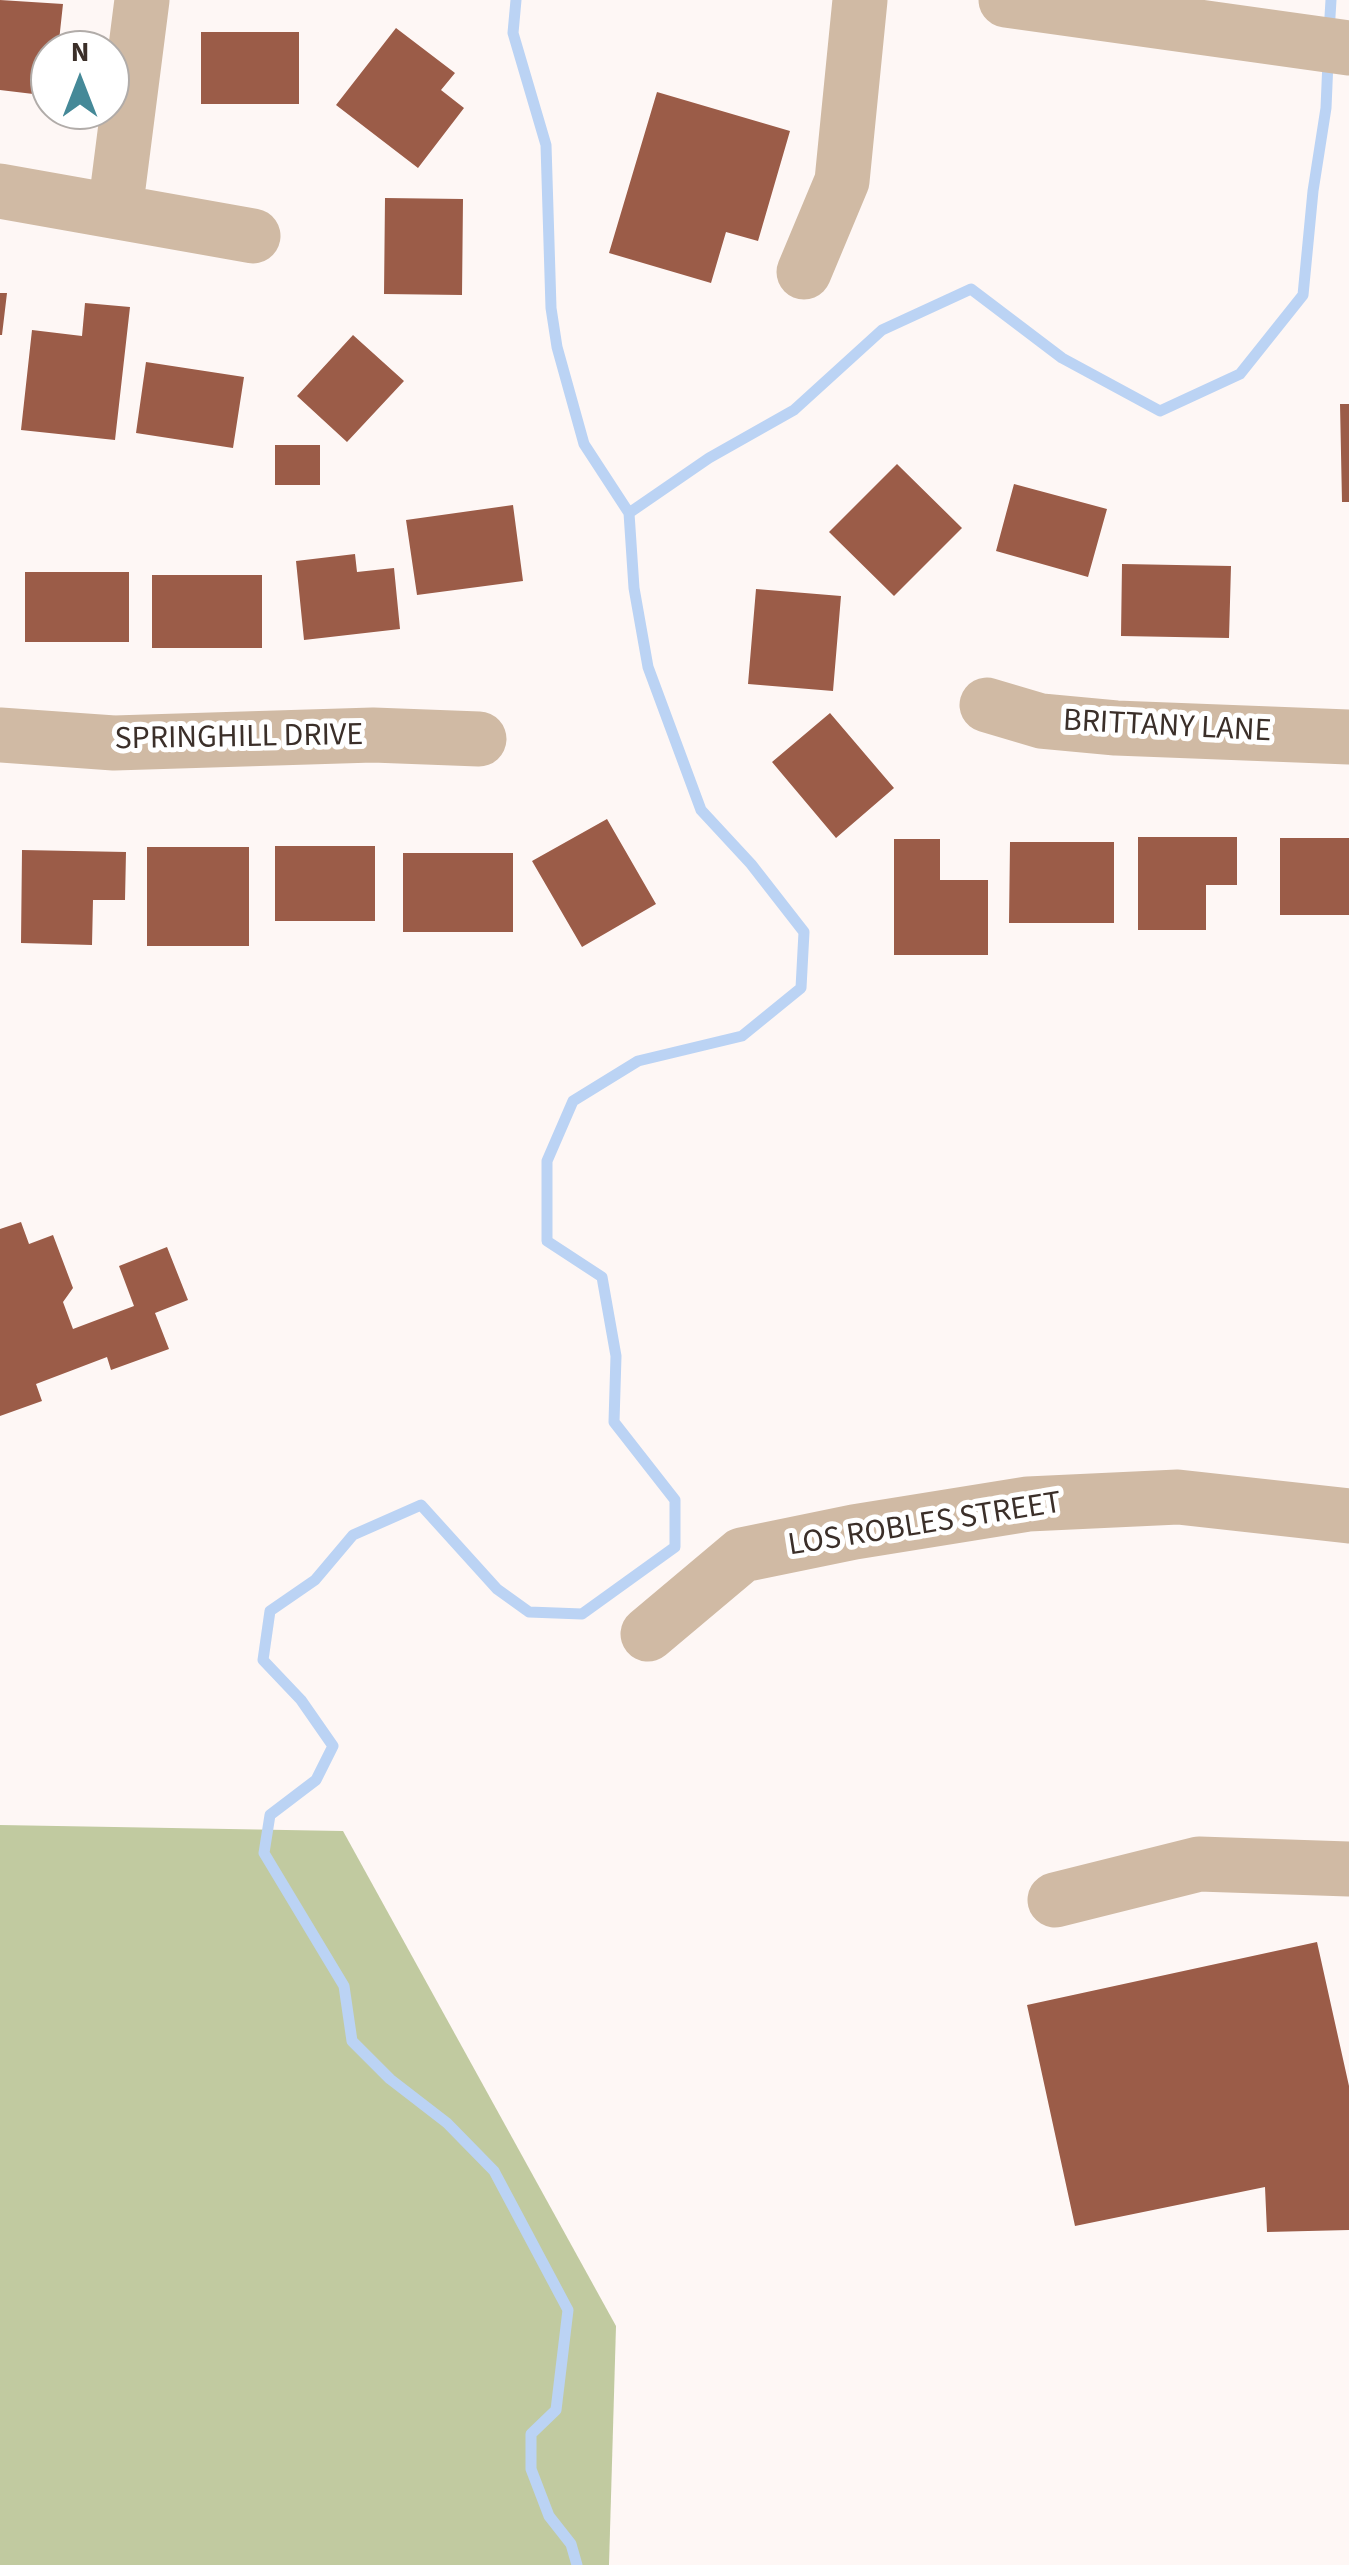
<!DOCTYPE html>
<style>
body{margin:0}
#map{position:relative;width:1349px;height:2565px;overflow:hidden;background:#fef7f5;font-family:"Source Sans 3",sans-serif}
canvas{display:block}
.north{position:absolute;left:30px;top:30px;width:100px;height:100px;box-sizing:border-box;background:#fff;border:2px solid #b1aca9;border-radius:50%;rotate:0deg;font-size:28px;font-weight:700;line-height:40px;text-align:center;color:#3b2f29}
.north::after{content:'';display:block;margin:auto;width:35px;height:45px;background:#458998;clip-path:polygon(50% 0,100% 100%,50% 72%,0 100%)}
</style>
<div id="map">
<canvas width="1349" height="2565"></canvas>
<div class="north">N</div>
</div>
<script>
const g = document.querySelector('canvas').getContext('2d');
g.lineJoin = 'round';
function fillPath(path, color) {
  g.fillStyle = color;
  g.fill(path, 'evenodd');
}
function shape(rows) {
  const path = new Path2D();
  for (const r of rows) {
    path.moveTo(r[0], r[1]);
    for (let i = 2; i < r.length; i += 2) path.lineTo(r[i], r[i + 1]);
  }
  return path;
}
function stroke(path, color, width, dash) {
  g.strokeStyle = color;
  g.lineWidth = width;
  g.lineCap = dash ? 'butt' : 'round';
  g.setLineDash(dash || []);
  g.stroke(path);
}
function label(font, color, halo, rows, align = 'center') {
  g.font = font + ' "Source Sans 3",sans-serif';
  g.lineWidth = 10;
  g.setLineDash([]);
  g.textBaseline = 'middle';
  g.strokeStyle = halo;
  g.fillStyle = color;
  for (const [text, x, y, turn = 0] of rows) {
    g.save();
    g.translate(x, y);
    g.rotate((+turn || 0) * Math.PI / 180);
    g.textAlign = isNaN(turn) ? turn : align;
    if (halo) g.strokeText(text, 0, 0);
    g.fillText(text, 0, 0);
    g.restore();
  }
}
fillPath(shape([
 [0,1825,343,1831,616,2326,609,2565,0,2565]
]), '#c1caa0');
stroke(shape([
 [516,0,513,33,546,145,551,308,557,347,584,444,629,513],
 [1329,33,1331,0],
 [577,2565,571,2544,549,2516,531,2469,531,2434,556,2410,568,2310,494,2171,447,2123,390,2079,352,2041,344,1986,264,1853,270,1815,316,1780,333,1746,301,1700,263,1660,270,1611,315,1580,353,1535,421,1505,497,1589,529,1612,582,1614,675,1547,675,1500,614,1422,616,1356,602,1277,547,1241,547,1161,573,1101,638,1061,742,1036,801,988,804,932,751,864,701,810,648,667,634,588,629,513,709,458,794,410,882,330,971,289,1062,358,1160,411,1240,374,1303,295,1313,191,1326,108,1328,61]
]), '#bbd3f4', 11);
fillPath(shape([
 [0,0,63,4,58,50,50,50,50,96,0,90],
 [396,28,455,73,441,90,464,108,418,168,336,105],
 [201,32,299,32,299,104,201,104],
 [657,92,790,131,758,241,726,232,711,283,609,253],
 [385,198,463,199,462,295,384,294],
 [0,293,7,293,2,335,0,335],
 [85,303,130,307,115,440,21,430,32,330,82,336],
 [353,335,404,381,347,442,297,396],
 [146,362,244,377,233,448,136,433],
 [1340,404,1349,404,1349,502,1342,502],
 [275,445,320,445,320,485,275,485],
 [897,464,962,528,894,596,829,532],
 [1014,484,1107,509,1088,577,996,551],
 [513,505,523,581,417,595,406,520],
 [355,554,357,572,394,568,400,629,304,640,296,561],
 [1122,564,1231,566,1229,638,1121,636],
 [25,572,129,572,129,642,25,642],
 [152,575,262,575,262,648,152,648],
 [756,589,841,596,833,691,748,684],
 [830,713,894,788,836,838,772,762],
 [607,819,656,904,582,947,532,861],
 [1138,837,1237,837,1237,885,1206,885,1206,930,1138,930],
 [1280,838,1349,838,1349,915,1280,915],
 [894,839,940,839,940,880,988,880,988,955,894,955],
 [1010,842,1114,842,1114,923,1009,923],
 [275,846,375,846,375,921,275,921],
 [147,847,249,847,249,946,147,946],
 [22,850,126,852,125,900,93,900,92,945,21,943],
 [403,853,513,853,513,932,403,932],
 [21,1222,29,1244,53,1235,73,1288,63,1302,73,1329,134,1306,119,1266,167,1247,188,1300,155,1313,169,1349,111,1370,107,1357,36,1384,42,1401,0,1416,0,1229],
 [1317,1942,1349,2086,1349,2230,1267,2232,1265,2187,1075,2226,1027,2005]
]), '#9b5c48');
stroke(shape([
 [1006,0,1349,48],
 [0,191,253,236],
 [115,211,142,0],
 [804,272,842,181,860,0],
 [987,705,1041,721,1116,728,1349,737],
 [0,735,114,743,373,735,479,739],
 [648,1634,742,1555,854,1532,1028,1504,1178,1497,1349,1516],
 [1055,1900,1199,1864,1349,1869]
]), '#d0baa4', 55);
label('32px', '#3b2f29', '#fff', [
 ["BRITTANY LANE",1167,728,3],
 ["SPRINGHILL DRIVE",239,739,-1],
 ["LOS ROBLES STREET",925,1526,-9]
]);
</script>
